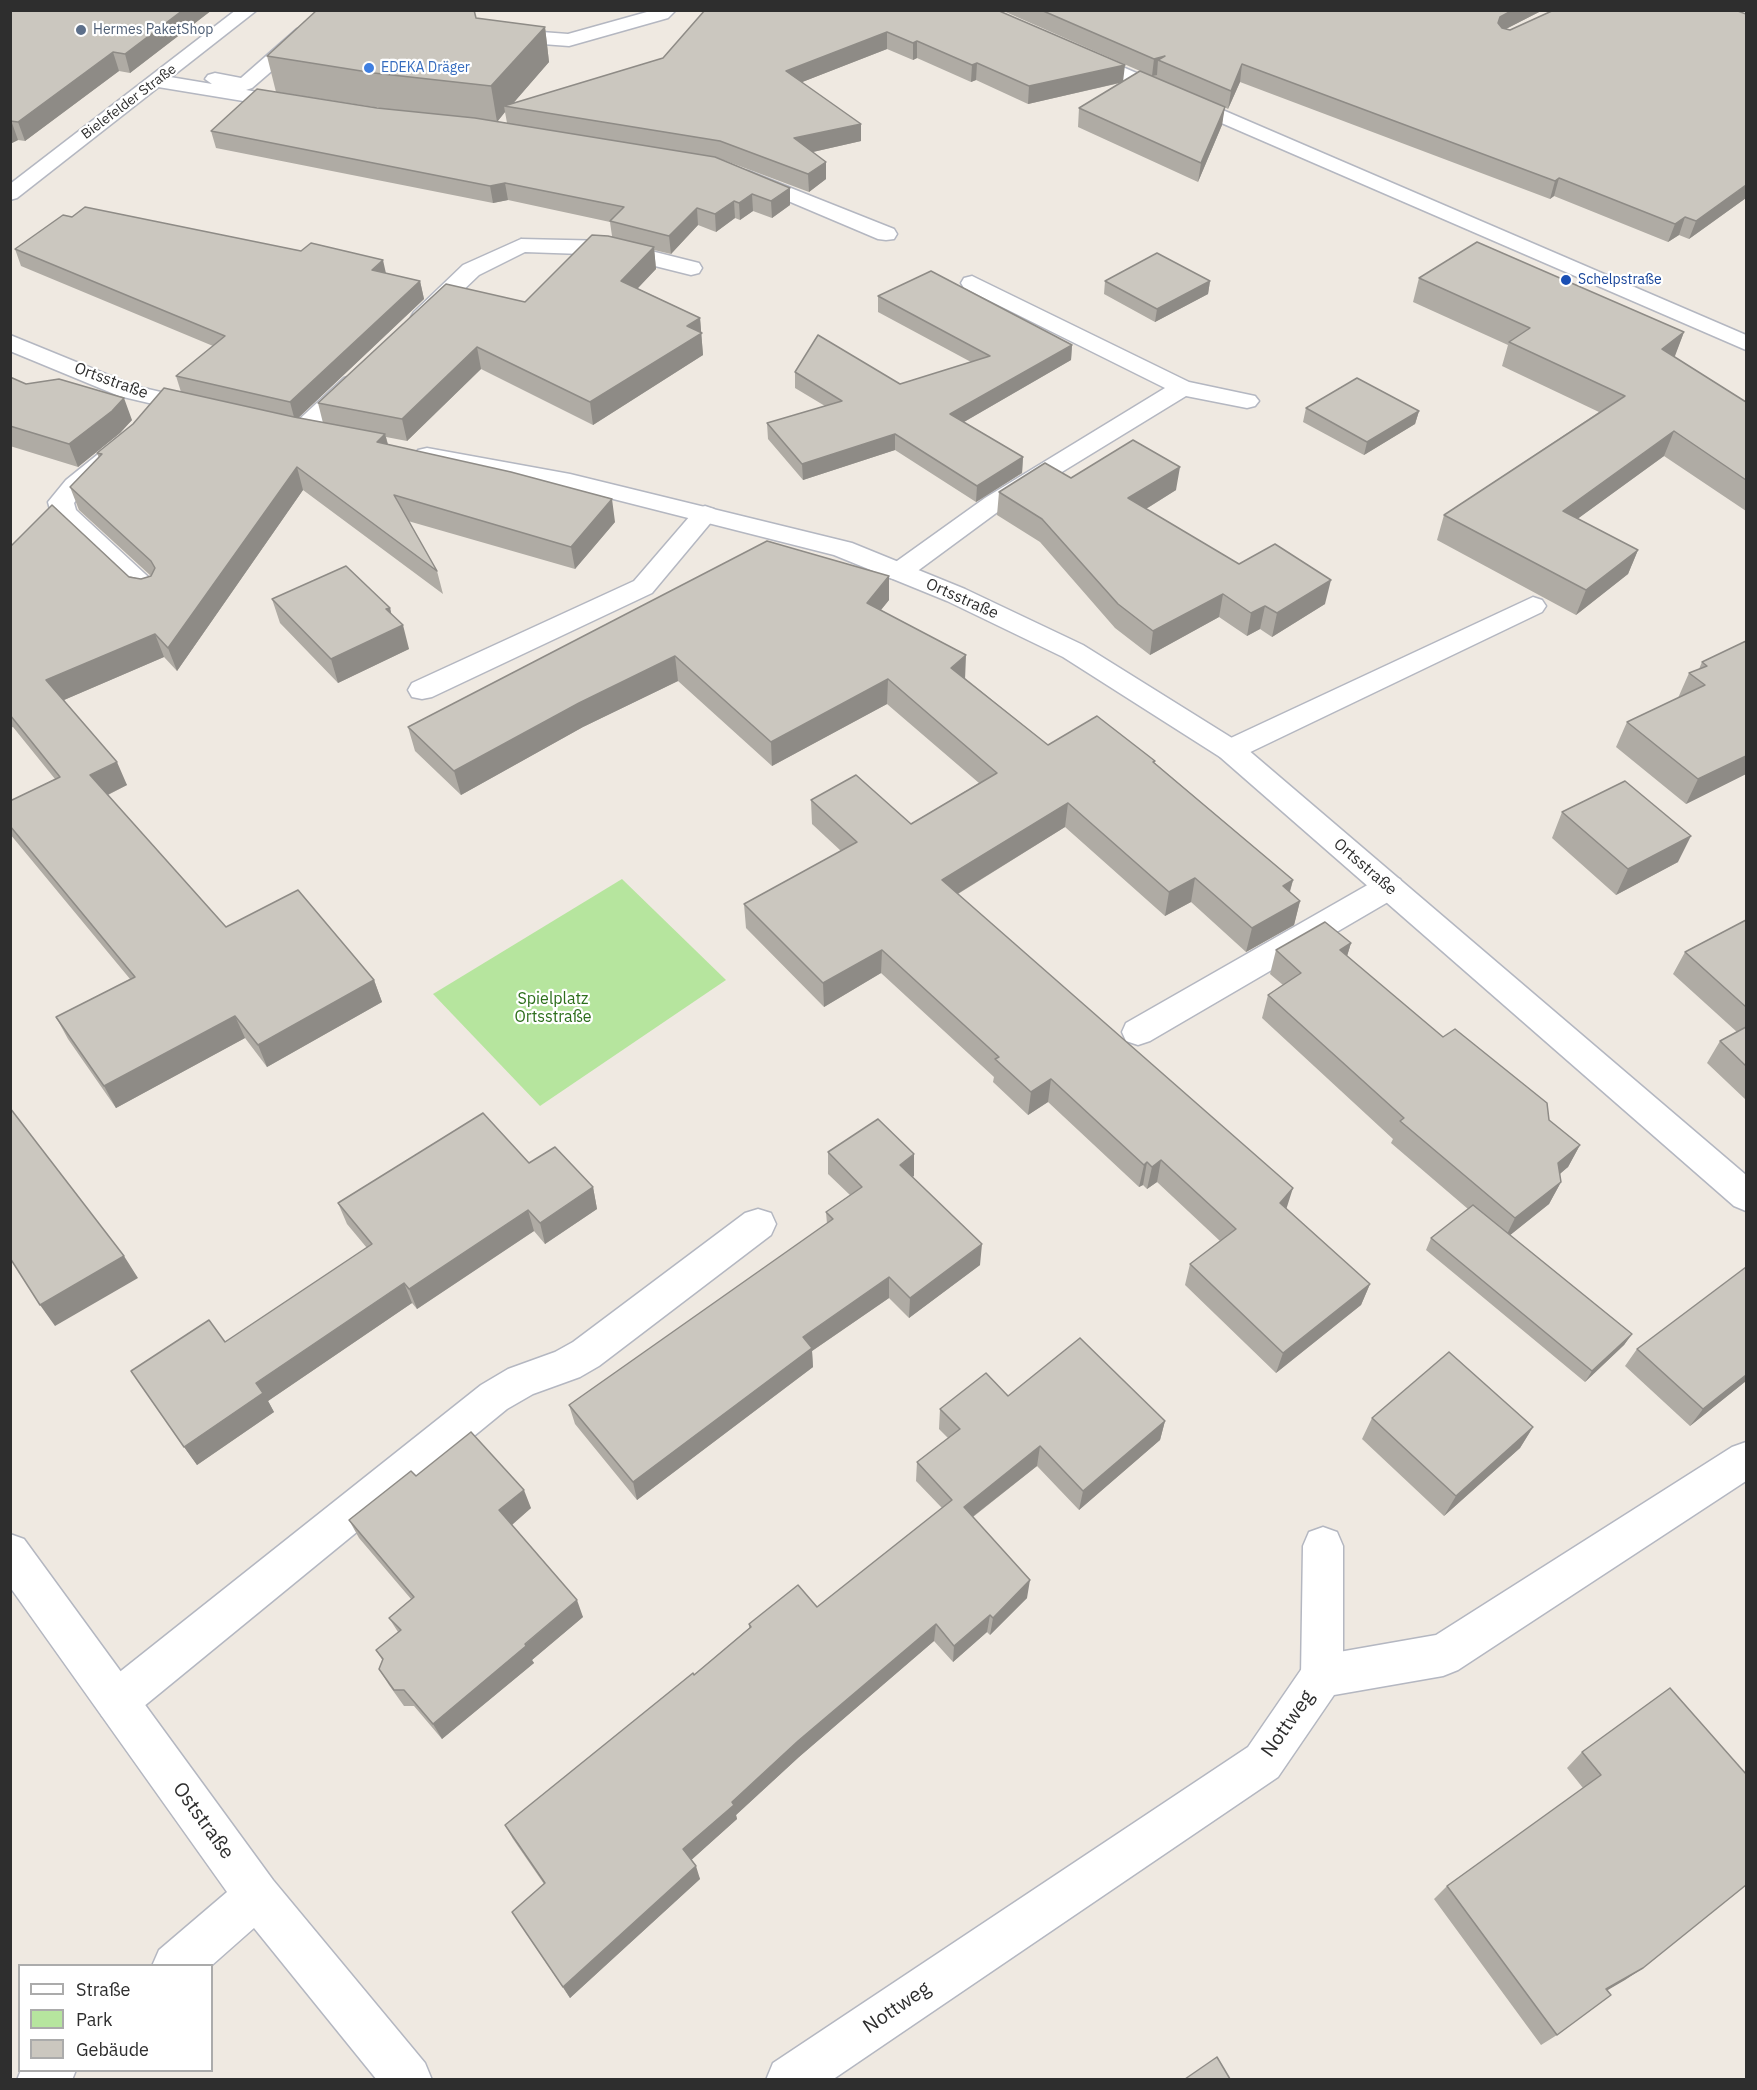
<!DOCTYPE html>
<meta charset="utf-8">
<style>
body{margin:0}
#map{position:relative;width:1757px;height:2090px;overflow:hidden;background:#efe9e1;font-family:"IBM Plex Sans",sans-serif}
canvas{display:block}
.frame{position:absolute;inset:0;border:12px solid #2e2e2e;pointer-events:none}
.legend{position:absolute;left:18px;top:1964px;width:195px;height:108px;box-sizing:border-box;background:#fff;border:2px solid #ababab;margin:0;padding:8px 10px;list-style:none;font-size:18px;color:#2e2e2e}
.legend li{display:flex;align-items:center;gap:12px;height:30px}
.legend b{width:30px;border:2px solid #ababab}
</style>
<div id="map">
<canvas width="1757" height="2090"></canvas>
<div class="frame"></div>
<ul class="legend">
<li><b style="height:8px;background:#fff"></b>Straße</li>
<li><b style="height:16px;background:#b6e59e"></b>Park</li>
<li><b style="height:16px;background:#cbc7bf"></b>Gebäude</li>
</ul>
</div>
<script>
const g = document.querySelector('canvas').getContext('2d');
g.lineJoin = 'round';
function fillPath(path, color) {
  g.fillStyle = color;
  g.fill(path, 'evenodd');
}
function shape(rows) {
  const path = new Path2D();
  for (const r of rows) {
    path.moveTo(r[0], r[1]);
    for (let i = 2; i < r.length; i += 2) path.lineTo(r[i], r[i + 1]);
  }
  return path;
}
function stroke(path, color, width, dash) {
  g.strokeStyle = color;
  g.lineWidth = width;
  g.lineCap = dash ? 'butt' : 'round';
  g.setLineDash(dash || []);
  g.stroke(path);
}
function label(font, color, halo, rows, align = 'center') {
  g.font = font + ' "IBM Plex Sans",sans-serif';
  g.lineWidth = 4.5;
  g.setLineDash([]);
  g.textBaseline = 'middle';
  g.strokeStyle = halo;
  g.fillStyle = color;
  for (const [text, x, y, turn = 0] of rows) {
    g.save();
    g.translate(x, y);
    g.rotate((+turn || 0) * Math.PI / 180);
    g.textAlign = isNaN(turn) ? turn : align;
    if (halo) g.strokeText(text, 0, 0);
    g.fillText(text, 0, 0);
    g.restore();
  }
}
fillPath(shape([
 [622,879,726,980,540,1106,433,994]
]), '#b6e59e');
const lane = shape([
 [654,10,676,10,668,18,569,46,502,41,495,39,493,35,495,31,502,29,568,34,654,10],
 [304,27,311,29,313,33,311,37,252,88,246,90,299,99,302,103,299,107,292,109,158,87,151,85,148,81,151,77,158,75,212,84,205,79,208,75,215,73,241,78,297,29,304,27],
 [748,171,894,229,897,234,894,239,886,240,878,239,741,181,738,177,741,173,748,171],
 [972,276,1189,382,1255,396,1259,401,1255,406,1247,408,1186,396,1003,508,908,578,899,580,890,578,886,572,890,566,985,498,1165,388,964,288,961,283,964,278,972,276],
 [106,453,115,455,118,460,84,490,74,503,76,510,158,586,162,592,158,598,149,600,140,598,51,513,48,502,66,480,97,455,106,453],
 [705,506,714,509,718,514,652,593,432,697,422,699,412,697,408,690,412,683,634,581,696,509,705,506],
 [1533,597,1542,600,1546,606,1542,612,1240,757,1230,760,1220,757,1216,750,1220,743,1533,597],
 [1389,876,1400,879,1404,887,1400,895,1150,1041,1138,1045,1126,1041,1122,1032,1126,1023,1378,879,1389,876],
 [758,1209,771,1213,776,1224,771,1235,599,1366,580,1377,533,1394,507,1409,132,1716,117,1722,102,1716,96,1701,102,1686,481,1385,508,1369,555,1352,573,1342,745,1213,758,1209],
 [1323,1527,1337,1532,1343,1546,1343,1676,1337,1691,1322,1697,1307,1691,1301,1676,1303,1546,1309,1532,1323,1527]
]);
const street = shape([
 [1726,10,1746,10,1746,19,1729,14,1726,10],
 [1083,50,1746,335,1746,350,1076,60,1074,56,1076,52,1083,50],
 [521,239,611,241,699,263,702,268,699,273,691,275,611,255,525,252,479,275,430,322,422,324,414,322,411,317,414,312,463,265,521,239],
 [10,335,135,386,208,403,212,408,208,413,200,415,119,396,10,351,10,335],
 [352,376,360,378,364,383,360,388,310,436,301,438,292,436,289,431,292,426,344,378,352,376],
 [427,448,570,474,852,543,965,589,1083,645,1240,743,1746,1175,1746,1211,1734,1206,1220,757,1063,657,947,601,834,555,570,488,418,460,415,455,418,450,427,448],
 [1746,1442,1746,1481,1458,1670,1443,1676,1334,1695,1278,1777,832,2080,766,2080,773,2063,1248,1747,1307,1661,1322,1655,1436,1635,1732,1447,1746,1442],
 [10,1534,24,1539,273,1880,425,2063,432,2080,377,2080,254,1928,211,1966,152,1966,159,1950,227,1892,10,1587,10,1534],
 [21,2070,76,2070,72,2080,17,2080,21,2070]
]);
const secondary = shape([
 [236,10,257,10,17,198,10,200,10,184,236,10]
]);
stroke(lane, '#b4b7c1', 3);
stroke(street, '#b4b7c1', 3);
stroke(secondary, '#b4b7c1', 3);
fillPath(lane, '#fff');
fillPath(street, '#fff');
fillPath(secondary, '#fff');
fillPath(shape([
 [10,10,212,10,130,73,119,71,25,141,18,140,10,144],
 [997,10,1123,81,1140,71,1001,10,1543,10,1506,29,1746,198,1689,239,1679,235,1668,242,1554,196,1550,199,1240,82,1228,109,1224,107,1222,125,1198,182,1078,127,1079,108,1120,83,1028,104,976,80,971,82,917,58,913,60,887,49,802,82,861,141,813,152,826,162,826,179,809,192,718,158,790,188,790,205,772,218,753,211,740,220,735,218,716,232,698,225,671,254,654,250,656,269,637,288,700,318,703,355,593,425,481,369,407,441,386,437,388,444,615,522,575,569,408,521,437,571,443,594,303,490,177,671,164,657,64,700,127,785,108,795,226,927,374,980,382,1002,267,1067,245,1038,116,1108,68,1039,56,1017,130,979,10,834,10,801,55,779,13,727,10,728,10,547,141,579,151,576,79,510,70,487,99,458,97,453,181,392,176,376,213,346,21,266,15,249,72,217,386,274,420,281,424,299,298,418,323,423,318,403,525,302,612,236,610,222,508,200,493,203,216,148,211,131,380,108,276,92,267,56,476,18,545,27,549,62,513,103],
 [505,112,507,123,497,122],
 [1419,278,1684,332,1674,357,1746,402,1746,511,1664,456,1577,519,1638,550,1628,574,1576,615,1437,540,1444,515,1599,412,1502,366,1508,345,1413,302],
 [1105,281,1210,281,1208,294,1155,322,1104,294],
 [878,296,1072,345,1071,360,964,422,1023,457,1022,473,976,502,895,450,803,480,768,439,767,423,825,406,795,388,795,372,900,384,971,362,878,312],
 [10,377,26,384,132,420,120,433,78,467,10,446],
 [1306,408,1419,411,1415,424,1364,455,1303,422],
 [1071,478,1176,490,1146,509,1239,564,1325,604,1272,637,1260,629,1247,636,1219,617,1150,655,1115,628,1040,542,997,515,999,492],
 [272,599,390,608,391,614,409,649,338,683,280,623],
 [889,600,881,610,1048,745,1155,763,1293,880,1290,892,1300,901,1294,925,1246,952,1191,902,1165,916,1065,827,958,894,1287,1209,1370,1284,1361,1305,1276,1373,1185,1285,1190,1264,1220,1241,1157,1182,1147,1189,1143,1185,1139,1187,1048,1102,1028,1115,993,1082,994,1077,881,973,824,1007,746,928,744,904,841,851,812,824,811,800,911,824,979,783,887,704,772,766,678,681,583,727,461,795,415,751,408,727],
 [1746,641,1746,774,1686,804,1616,747,1627,722,1678,698,1689,673,1699,669,1702,662],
 [1562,812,1678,862,1616,895,1552,838],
 [1746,920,1746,1100,1707,1063,1720,1041,1737,1032,1673,974,1685,952],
 [1351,943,1347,956,1443,1037,1580,1145,1568,1167,1559,1174,1561,1182,1549,1204,1510,1235,1632,1334,1624,1345,1585,1382,1426,1250,1431,1238,1468,1209,1391,1143,1393,1139,1262,1018,1268,995,1283,985,1270,974,1276,950],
 [828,1152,914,1176,912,1177,980,1265,909,1318,889,1298,812,1351,813,1367,637,1500,575,1424,569,1405,827,1224,826,1212,850,1195,828,1174],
 [529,1163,593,1187,597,1209,545,1244,534,1231,417,1309,412,1303,268,1401,274,1412,197,1465,131,1371,225,1342,367,1248,347,1224,338,1203],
 [1637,1349,1746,1381,1690,1426,1625,1366],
 [1008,1396,1165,1421,1160,1440,1079,1510,1037,1466,973,1517,1027,1598,990,1635,987,1632,953,1662,934,1641,799,1757,736,1815,737,1819,691,1860,700,1879,570,1998,512,1912,544,1884,513,1839,505,1825,694,1675,749,1628,749,1624,817,1607,942,1508,916,1481,917,1462,948,1438,939,1429,940,1409],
 [1372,1418,1533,1427,1520,1448,1444,1516,1362,1439],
 [416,1476,531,1508,512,1525,583,1617,532,1660,534,1663,442,1739,414,1706,404,1706,389,1685,379,1669,383,1661,376,1650,398,1632,389,1618,411,1599,359,1538,349,1520],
 [1670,1688,1643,1968,1607,1990,1557,2035,1541,2045,1434,1899,1447,1886,1583,1788,1567,1768,1582,1752]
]), '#afaba4');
fillPath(shape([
 [183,10,212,10,130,73,125,54],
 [1513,10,1543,10,1496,34,1494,40,1500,17],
 [545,27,549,62,510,107,504,106,505,112,497,122,491,86],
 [887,32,887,49,787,88,786,71],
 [917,41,917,58,913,60,913,43],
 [113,52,119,71,25,141,18,122],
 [1165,56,1158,60,1157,75,1152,76,1154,59],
 [977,63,976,80,971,82,972,65],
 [1242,64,1240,82,1228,109,1231,91],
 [1125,65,1123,82,1028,104,1029,86],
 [1225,107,1222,125,1198,182,1201,163],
 [11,120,18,140,10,144,10,121],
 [861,124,861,141,795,156,794,138],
 [826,162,826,179,809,192,808,174],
 [1559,178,1554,196,1550,199,1555,181],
 [505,183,508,200,493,203,490,186],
 [1746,185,1746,198,1689,239,1696,221],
 [790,188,790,205,772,218,771,201],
 [752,194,753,211,740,220,739,203],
 [734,201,735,218,716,232,715,214],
 [697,208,698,225,671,254,669,236],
 [1685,217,1679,235,1668,242,1675,224],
 [654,247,656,269,624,303,621,281],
 [383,260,387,278,372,270],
 [420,281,424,299,295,421,290,402],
 [1210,281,1208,294,1155,322,1157,309],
 [700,318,703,355,593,425,590,402,687,326],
 [1684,332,1675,356,1653,373,1662,349],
 [1072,345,1071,360,950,430,950,414],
 [477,347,481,369,407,441,402,419],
 [124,398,132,420,120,433,78,467,69,444],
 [1419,411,1415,424,1364,455,1367,442],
 [1674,431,1664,456,1554,536,1563,511],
 [385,434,391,457,377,442],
 [895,434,895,450,803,480,802,464],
 [1023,457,1022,473,976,502,977,486],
 [297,467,303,490,177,671,168,648],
 [1180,467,1176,490,1125,522,1128,498],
 [612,499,615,522,575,569,571,547],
 [1638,550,1628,574,1576,615,1586,590],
 [889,576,889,600,867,627,867,603],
 [1331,580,1325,604,1272,637,1277,613],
 [1223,594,1219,617,1150,655,1153,631],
 [1265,606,1260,629,1247,636,1251,613],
 [390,608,395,629,403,625,409,649,338,683,331,659,386,609],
 [155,634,164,657,57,703,46,680],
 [966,655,965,680,951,668],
 [675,656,678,681,583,727,461,795,454,771,579,703],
 [888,679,887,704,772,766,771,742],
 [1746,756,1746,774,1686,804,1698,779],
 [117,762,127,785,101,798,90,775],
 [1068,803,1065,827,941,904,942,880],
 [1691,836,1678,862,1616,895,1628,869],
 [1195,878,1191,902,1165,916,1169,892],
 [1293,880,1286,904,1283,886],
 [1300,901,1294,925,1246,952,1252,928],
 [1351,943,1344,966,1340,950],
 [882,950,881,973,824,1007,823,983],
 [374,980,382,1002,267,1067,258,1045],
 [235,1016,245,1038,116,1108,104,1086],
 [1051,1079,1048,1102,1028,1115,1031,1092],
 [1580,1145,1568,1167,1546,1186,1558,1163],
 [914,1154,914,1176,900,1186,900,1165],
 [1161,1160,1157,1182,1147,1189,1152,1167],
 [1147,1162,1143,1185,1139,1187,1144,1165],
 [1561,1182,1549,1204,1504,1240,1515,1218],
 [593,1187,597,1209,545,1244,540,1223],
 [1293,1188,1286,1210,1280,1203],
 [528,1210,534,1231,417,1309,409,1289],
 [982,1244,980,1265,909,1318,910,1298],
 [124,1256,138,1278,55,1326,40,1305],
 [889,1277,889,1298,812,1351,813,1367,637,1500,633,1482,803,1337],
 [404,1283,412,1303,268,1401,274,1412,197,1465,184,1447,256,1383],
 [1370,1284,1361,1305,1276,1373,1283,1353],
 [1632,1334,1624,1345,1585,1382,1592,1371],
 [1746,1375,1746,1381,1690,1426,1703,1409],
 [1165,1421,1160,1440,1079,1510,1083,1491],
 [1533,1427,1520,1448,1444,1516,1456,1496],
 [1040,1446,1037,1466,962,1525,964,1507],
 [524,1490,531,1508,507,1529,499,1510],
 [1030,1580,1027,1598,990,1635,993,1618],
 [577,1600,583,1617,532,1660,534,1663,442,1739,433,1724],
 [990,1615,987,1632,953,1662,954,1646],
 [936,1624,934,1641,799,1757,736,1815,737,1819,688,1863,683,1849,732,1802,798,1741],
 [696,1866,700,1879,570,1998,563,1987],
 [1643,1968,1625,1980,1589,2001,1606,1989]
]), '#8e8b86');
const building = shape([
 [10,10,183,10,125,54,113,52,18,122,10,121,10,10],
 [317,10,474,10,476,18,545,27,491,86,374,73,267,56,317,10],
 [705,10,997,10,1125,65,1029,86,977,63,972,65,917,41,913,43,887,32,786,71,861,124,794,138,826,162,808,174,720,141,504,106,663,58,705,10],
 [1041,10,1513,10,1500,17,1498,23,1502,28,1510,30,1554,10,1735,10,1746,14,1746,185,1696,221,1685,217,1675,224,1559,178,1555,181,1242,64,1231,91,1158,60,1165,56,1154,59,1041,10],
 [1140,71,1225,107,1201,163,1079,108,1140,71],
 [257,89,377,108,475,118,715,157,790,188,771,201,752,194,739,203,734,201,715,214,697,208,669,236,610,221,624,207,505,183,490,186,211,131,257,89],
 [85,207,301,251,311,243,383,260,372,270,420,281,290,402,176,376,225,336,15,249,63,215,72,217,85,207],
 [592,235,608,236,654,247,621,281,700,318,687,326,702,333,590,402,477,347,402,419,318,403,446,284,525,302,592,235],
 [1477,242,1684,332,1662,349,1746,402,1746,480,1674,431,1563,511,1638,550,1586,590,1444,515,1625,396,1509,342,1530,328,1419,278,1477,242],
 [1157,253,1210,281,1157,309,1105,281,1157,253],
 [931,271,1072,345,950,414,1023,457,977,486,895,434,802,464,767,423,842,401,795,372,818,335,900,384,990,356,878,296,931,271],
 [10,377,26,384,59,379,124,398,112,411,69,444,10,426,10,377],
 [1357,378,1419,411,1367,442,1306,408,1357,378],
 [164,388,294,417,385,434,377,442,511,472,612,499,571,547,394,495,437,571,297,467,168,648,155,634,46,680,117,762,90,775,226,927,298,890,374,980,258,1045,235,1016,104,1086,56,1017,135,977,10,826,10,801,60,777,10,715,10,547,52,505,129,577,141,579,151,576,155,568,151,561,70,487,102,454,97,453,133,424,164,388],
 [1133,440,1180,467,1128,498,1239,564,1275,544,1331,580,1277,613,1265,606,1251,613,1223,594,1153,631,1118,604,1042,519,999,492,1045,463,1071,478,1133,440],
 [767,541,889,576,867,603,966,655,951,668,1048,745,1097,716,1155,761,1153,762,1293,880,1283,886,1300,901,1252,928,1195,878,1169,892,1068,803,942,880,1293,1188,1280,1203,1370,1284,1283,1353,1190,1264,1236,1229,1161,1160,1152,1167,1147,1162,1144,1165,1051,1079,1031,1092,995,1059,999,1057,882,950,823,983,744,904,857,842,811,800,856,775,911,824,997,773,888,679,771,742,675,656,579,703,454,771,408,727,767,541],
 [346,566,390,608,386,609,403,625,331,659,272,599,346,566],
 [1746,641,1746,756,1698,779,1627,722,1705,685,1689,673,1707,666,1702,662,1746,641],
 [1625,781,1691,836,1628,869,1562,812,1625,781],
 [1746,920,1746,1007,1685,952,1746,920],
 [1325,922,1351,943,1340,950,1443,1037,1455,1029,1547,1103,1549,1120,1580,1145,1558,1163,1561,1182,1515,1218,1400,1121,1404,1118,1268,995,1301,973,1276,950,1325,922],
 [1746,1027,1746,1066,1720,1041,1746,1027],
 [10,1108,124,1256,40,1305,10,1258,10,1108],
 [483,1113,529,1163,555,1147,593,1187,540,1223,528,1210,409,1289,404,1283,256,1383,263,1393,184,1447,131,1371,209,1320,225,1342,372,1244,338,1203,483,1113],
 [878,1119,914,1154,900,1165,982,1244,910,1298,889,1277,803,1337,812,1348,633,1482,569,1405,833,1219,826,1212,862,1187,828,1152,878,1119],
 [1473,1205,1632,1334,1592,1371,1431,1238,1473,1205],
 [1746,1267,1746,1375,1703,1409,1637,1349,1746,1267],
 [1080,1338,1165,1421,1083,1491,1040,1446,964,1507,1030,1580,993,1618,990,1615,954,1646,936,1624,798,1741,732,1802,734,1805,683,1849,696,1866,563,1987,512,1912,545,1883,505,1825,693,1673,694,1675,751,1627,749,1624,798,1585,817,1607,952,1500,917,1462,960,1429,940,1409,986,1373,1008,1396,1080,1338],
 [1449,1352,1533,1427,1456,1496,1372,1418,1449,1352],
 [471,1432,524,1490,499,1510,577,1600,525,1644,526,1646,433,1724,404,1690,394,1690,379,1669,383,1659,376,1650,401,1630,389,1618,414,1597,349,1520,411,1471,416,1476,471,1432],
 [1670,1688,1746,1774,1746,1885,1643,1968,1606,1989,1611,1995,1557,2035,1447,1886,1601,1775,1582,1752,1670,1688],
 [1217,2057,1230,2079,1185,2079,1217,2057]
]);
fillPath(building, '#cbc7bf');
stroke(building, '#8e8b86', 1.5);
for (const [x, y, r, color] of [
 [81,30,6,"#5c6f8a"],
 [369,68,6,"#3f7fe0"],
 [1566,280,6,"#1a4fb4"]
]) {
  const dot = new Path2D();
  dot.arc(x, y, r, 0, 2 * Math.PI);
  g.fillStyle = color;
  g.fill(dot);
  stroke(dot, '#fff', 2);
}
label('14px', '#4e5e75', '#fff', [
 ["Hermes PaketShop",93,30]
], 'left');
label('14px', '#366cbe', '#fff', [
 ["EDEKA Dräger",381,68]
], 'left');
label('14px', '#2e2e2e', '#fff', [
 ["Bielefelder Straße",129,102,-37]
]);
label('14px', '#164399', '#fff', [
 ["Schelpstraße",1578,280]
], 'left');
label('16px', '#2e2e2e', '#fff', [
 ["Ortsstraße",111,381,20],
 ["Ortsstraße",962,599,24],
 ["Ortsstraße",1365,867,41]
]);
label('16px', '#2c6e1b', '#fff', [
 ["Spielplatz",553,999],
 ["Ortsstraße",553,1017]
]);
label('20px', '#2e2e2e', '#fff', [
 ["Nottweg",1288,1724,-55],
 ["Oststraße",203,1821,54],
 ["Nottweg",897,2008,-34]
]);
</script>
